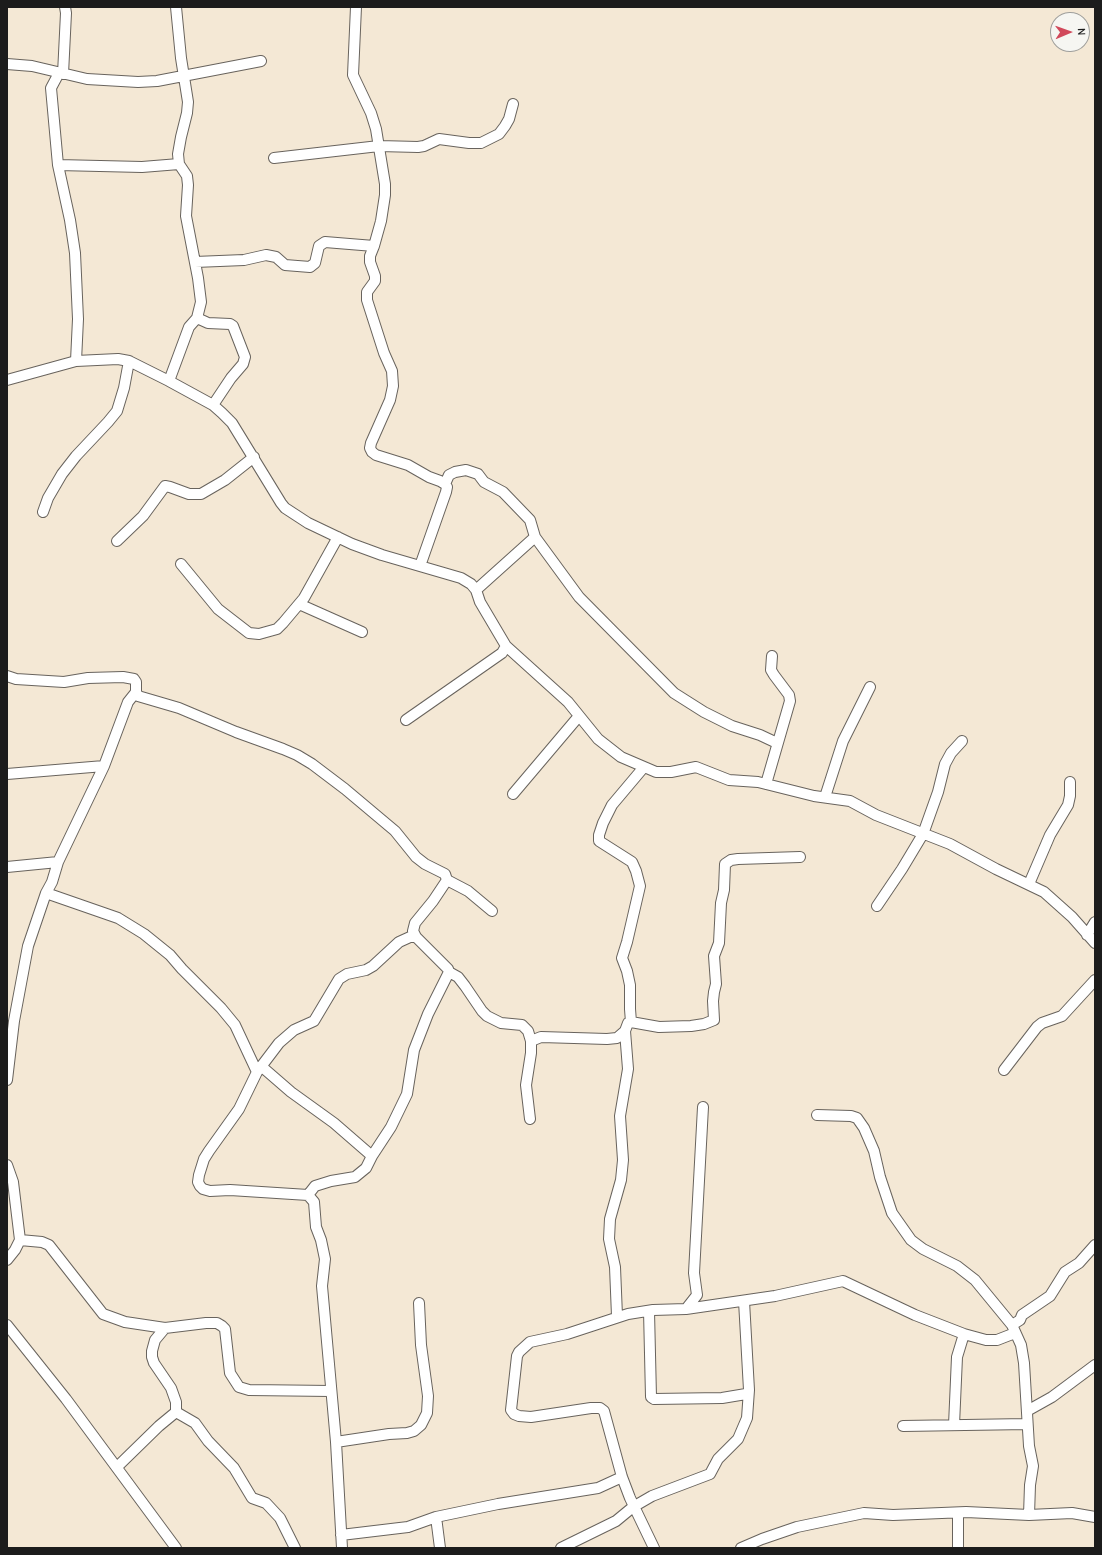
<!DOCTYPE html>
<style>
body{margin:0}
#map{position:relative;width:1102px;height:1555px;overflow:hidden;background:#f4e8d5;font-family:"Comic Neue",sans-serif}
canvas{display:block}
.frame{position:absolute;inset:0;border:8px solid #1c1c1c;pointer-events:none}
.north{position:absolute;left:1050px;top:12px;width:40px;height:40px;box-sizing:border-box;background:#f6f6f2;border:1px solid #9f9f9c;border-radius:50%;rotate:88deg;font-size:11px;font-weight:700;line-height:16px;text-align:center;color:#1c1c1c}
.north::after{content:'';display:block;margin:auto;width:14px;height:18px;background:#d1495b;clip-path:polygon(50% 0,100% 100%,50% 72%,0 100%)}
</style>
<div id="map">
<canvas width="1102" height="1555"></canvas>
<div class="frame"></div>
<div class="north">N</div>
</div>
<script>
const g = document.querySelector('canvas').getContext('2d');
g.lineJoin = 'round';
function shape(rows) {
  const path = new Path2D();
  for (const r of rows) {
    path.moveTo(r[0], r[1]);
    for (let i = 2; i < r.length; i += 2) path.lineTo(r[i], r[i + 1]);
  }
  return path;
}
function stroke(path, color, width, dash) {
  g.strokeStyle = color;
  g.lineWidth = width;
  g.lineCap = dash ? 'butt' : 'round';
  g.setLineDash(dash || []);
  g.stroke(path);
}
const minor = shape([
 [176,7,181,58,188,102,187,113,181,137,178,154,179,164,187,176,188,185,186,216,198,278,201,302,197,318,189,327,169,381,213,405,222,413,232,423,281,503,285,508,308,523,352,544,382,555,461,578,471,584,476,590,480,602,506,646,568,702,598,739,621,757,656,772,671,772,696,767,729,780,758,782,814,796,850,801,876,815,950,844,996,869,1044,892,1072,917,1095,943],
 [356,7,353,75,371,113,376,129,385,184,385,195,381,221,374,246,370,256,370,262,375,276,375,281,367,292,367,300,384,353,392,371,393,386,390,400,371,443,370,448,372,452,376,455,408,465,429,477,440,481,445,484,447,487,446,492,420,566],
 [7,64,32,66,87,79,138,82,157,81,261,61],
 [59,73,51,88,58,165,70,220,75,253,78,319,76,361],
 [63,74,66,13,65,7],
 [274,158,379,146,418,147,424,146,439,139,469,143,481,143,499,134,505,126,509,119,513,104],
 [58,165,142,167,179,164],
 [195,262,244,260,266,255,276,257,285,265,310,267,315,263,319,246,325,242,374,246],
 [197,318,208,323,230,324,233,326,245,357,243,364,231,378,213,405],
 [7,380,76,361,118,359,129,361,169,381],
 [445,484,449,475,455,472,466,470,478,474,484,482,503,492,530,520,535,537,579,597,674,693,704,712,732,726,760,735,777,743],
 [43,512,48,498,62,474,76,456,108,422,117,411,124,388,129,361],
 [117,541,143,516,165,486,170,487,189,494,201,494,225,480,254,457],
 [181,564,218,609,249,633,259,634,277,629,283,623,304,598,338,537],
 [476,590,535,537],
 [299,604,362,632],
 [7,676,16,679,64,682,88,678,123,677,134,679,136,682,136,692,128,702,104,766,58,862,52,882,46,893,28,946,14,1021,7,1080],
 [136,692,138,696,179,708,236,732,283,749,297,755,312,764,345,789,395,831,416,857,425,864,445,874,447,880,468,891,492,911],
 [406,720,502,653,506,646],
 [7,774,104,766],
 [766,784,790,701,789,695,774,675,771,670,772,656],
 [513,794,579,716],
 [825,797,843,741,870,687],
 [7,867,58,862],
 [1029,884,1050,835,1068,805,1070,796,1070,782],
 [46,893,118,918,144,934,170,955,182,969,221,1008,235,1025,257,1072],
 [877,906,902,869,923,834,938,792,945,764,951,753,962,741],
 [1087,935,1095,922],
 [449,972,458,977,465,986,482,1011,487,1016,501,1023,522,1025,528,1031,531,1041],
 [631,1022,630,1009,630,985,627,971,622,958,627,942,640,886,636,871,632,862,599,841,599,835,603,823,612,805,644,767],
 [261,1066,291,1092,334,1123,372,1156],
 [1004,1070,1037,1027,1042,1023,1062,1016,1095,980],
 [817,1115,851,1116,857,1118,864,1128,874,1151,880,1177,892,1213,911,1240,923,1249,957,1266,975,1280,1012,1325],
 [530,1119,526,1085,531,1053,531,1041,541,1037,607,1039,617,1038,625,1031],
 [7,1165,13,1182,20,1240,15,1250,7,1260],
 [308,1195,315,1186,331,1181,355,1177,366,1168,372,1156,391,1127,407,1094,414,1050,428,1014,449,972,448,969,416,937,413,931,415,923,433,901,447,880],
 [20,1240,42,1242,49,1245,103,1314,125,1322,165,1328,206,1323,217,1323,222,1326,225,1329,230,1373,239,1387,249,1390,331,1391],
 [686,1309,697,1295,694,1273,703,1107],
 [649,1311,651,1397,654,1399,722,1398,746,1394,748,1393],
 [617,1316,615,1267,609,1239,610,1219,621,1180,623,1160,620,1116,628,1069,625,1031,628,1023,631,1022,659,1027,691,1026,704,1024,714,1020,713,1001,714,992,716,984,714,956,719,943,721,903,724,890,725,864,731,860,738,859,800,857],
 [7,1325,66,1399,176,1548],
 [1027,1411,1052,1397,1095,1365],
 [176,1412,195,1423,208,1441,234,1468,252,1498,266,1503,280,1518,295,1548],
 [954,1425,957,1357,964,1334],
 [903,1426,1027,1424],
 [336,1442,389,1434,407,1433,414,1431,421,1425,427,1413,428,1396,421,1345,419,1303],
 [117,1467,159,1426,176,1412,176,1402,171,1388,154,1363,152,1357,152,1351,155,1340,165,1328],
 [1029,1515,1030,1485,1033,1466,1029,1446,1024,1363,1021,1345,1012,1325,1020,1320,1022,1315,1050,1296,1065,1272,1079,1263,1095,1245],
 [436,1517,440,1548],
 [341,1535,408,1527,436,1517,498,1504,598,1488,622,1477],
 [342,1548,336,1442,322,1286,325,1259,321,1240,316,1227,314,1202,308,1195,230,1190,210,1191,203,1189,200,1186,198,1182,199,1175,204,1159,209,1151,239,1109,257,1072,279,1043,294,1030,314,1021,339,979,347,974,366,970,373,966,399,942,410,937,416,937],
 [561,1548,616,1521,633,1507,652,1496,710,1474,718,1459,738,1439,747,1418,749,1390,744,1301],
 [654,1548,630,1498,622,1477,604,1411,600,1408,591,1408,531,1417,519,1416,514,1414,511,1410,517,1356,519,1352,530,1342,567,1334,628,1314,653,1310,686,1309,775,1296,843,1281,915,1315,964,1334,986,1340,997,1340,1015,1333],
 [741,1548,762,1539,797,1527,864,1513,893,1515,966,1512,1029,1515,1072,1513,1095,1517],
 [958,1548,958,1513]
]);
stroke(minor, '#68635d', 12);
stroke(minor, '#fff', 10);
</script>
